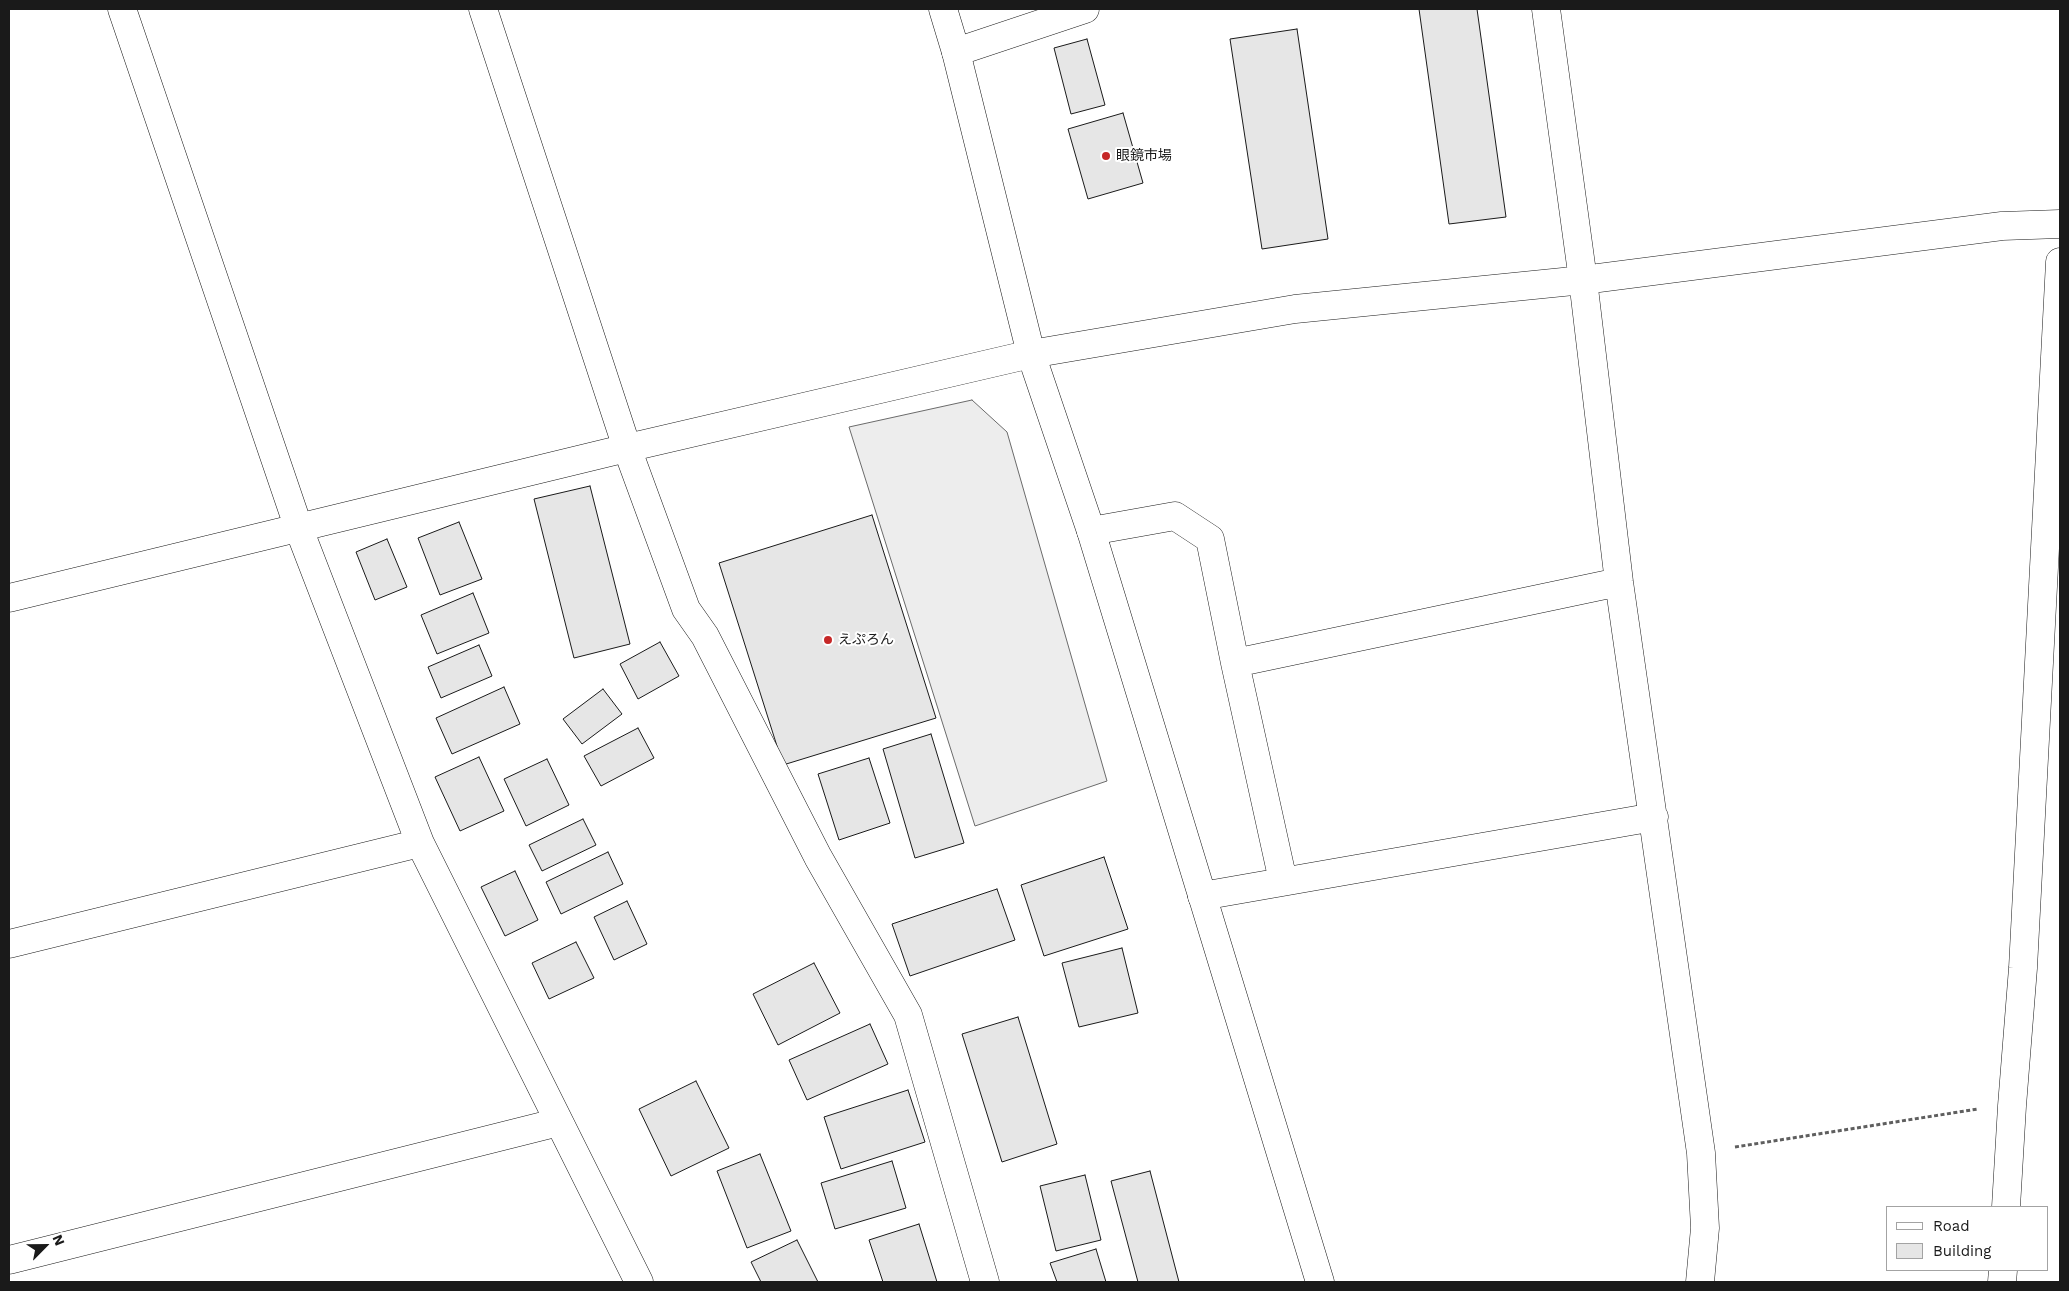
<!DOCTYPE html>
<meta charset="utf-8">
<style>
body{margin:0}
#map{position:relative;width:2069px;height:1291px;overflow:hidden;background:#fff;font-family:"Work Sans",sans-serif}
canvas{display:block}
.frame{position:absolute;inset:0;border:10px solid #1a1a1a;pointer-events:none}
.legend{position:absolute;left:1886px;top:1206px;width:162px;height:65px;box-sizing:border-box;background:#fff;border:1px solid #a3a3a3;margin:0;padding:6px 9px;list-style:none;font-size:15px;color:#1a1a1a}
.legend li{display:flex;align-items:center;gap:10px;height:25px}
.legend b{width:25px;border:1px solid #a3a3a3}
.north{position:absolute;left:20px;top:1221px;width:50px;height:50px;-webkit-text-stroke:4px #fff;paint-order:stroke;rotate:67deg;font-size:14px;font-weight:700;line-height:20px;text-align:center;color:#1a1a1a}
.north::after{content:'';display:block;margin:auto;width:18px;height:22px;background:#1a1a1a;clip-path:polygon(50% 0,100% 100%,50% 72%,0 100%)}
</style>
<div id="map">
<canvas width="2069" height="1291"></canvas>
<div class="frame"></div>
<ul class="legend">
<li><b style="height:6px;background:#fff"></b>Road</li>
<li><b style="height:14px;background:#e6e6e6"></b>Building</li>
</ul>
<div class="north">N</div>
</div>
<script>
const g = document.querySelector('canvas').getContext('2d');
g.lineJoin = 'round';
function fillPath(path, color) {
  g.fillStyle = color;
  g.fill(path, 'evenodd');
}
function shape(rows) {
  const path = new Path2D();
  for (const r of rows) {
    path.moveTo(r[0], r[1]);
    for (let i = 2; i < r.length; i += 2) path.lineTo(r[i], r[i + 1]);
  }
  return path;
}
function stroke(path, color, width, dash) {
  g.strokeStyle = color;
  g.lineWidth = width;
  g.lineCap = dash ? 'butt' : 'round';
  g.setLineDash(dash || []);
  g.stroke(path);
}
function label(font, color, halo, rows, align = 'center') {
  g.font = font + ' "Work Sans","Noto Sans JP",sans-serif';
  g.lineWidth = 4;
  g.setLineDash([]);
  g.textBaseline = 'middle';
  g.strokeStyle = halo;
  g.fillStyle = color;
  for (const [text, x, y, turn = 0] of rows) {
    g.save();
    g.translate(x, y);
    g.rotate((+turn || 0) * Math.PI / 180);
    g.textAlign = isNaN(turn) ? turn : align;
    if (halo) g.strokeText(text, 0, 0);
    g.fillText(text, 0, 0);
    g.restore();
  }
}
const built = shape([
 [972,400,1007,432,1107,781,975,826,849,427,972,400]
]);
fillPath(built, '#ededed');
stroke(built, '#6a6a6a', 1);
const building = shape([
 [1419,9,1477,9,1506,217,1449,224,1419,9],
 [1297,29,1328,239,1262,249,1230,39,1297,29],
 [1087,39,1105,105,1071,114,1054,48,1087,39],
 [1123,113,1143,183,1088,199,1068,129,1123,113],
 [590,486,630,644,574,658,534,499,590,486],
 [872,515,936,718,783,765,719,563,872,515],
 [459,522,482,579,440,595,418,538,459,522],
 [387,539,407,587,375,600,356,552,387,539],
 [473,593,489,633,437,654,421,615,473,593],
 [660,642,679,676,638,699,620,664,660,642],
 [479,645,492,676,441,698,428,667,479,645],
 [504,687,520,724,452,754,436,718,504,687],
 [603,689,622,714,582,744,563,719,603,689],
 [638,728,654,758,601,786,584,756,638,728],
 [931,734,964,843,915,858,883,749,931,734],
 [479,757,504,811,460,831,435,777,479,757],
 [869,758,890,823,839,840,818,774,869,758],
 [547,759,569,805,526,826,504,779,547,759],
 [583,819,596,845,542,871,529,845,583,819],
 [608,852,623,884,561,914,546,882,608,852],
 [1104,857,1128,929,1044,956,1021,885,1104,857],
 [515,871,538,920,505,936,481,887,515,871],
 [997,889,1015,940,910,976,892,924,997,889],
 [627,901,647,944,614,960,594,917,627,901],
 [576,942,594,978,549,999,532,963,576,942],
 [1122,948,1138,1013,1079,1027,1062,963,1122,948],
 [814,963,840,1013,778,1045,753,994,814,963],
 [1018,1017,1057,1144,1002,1162,962,1034,1018,1017],
 [870,1024,888,1064,807,1100,789,1060,870,1024],
 [696,1081,729,1148,671,1176,639,1109,696,1081],
 [908,1090,925,1142,841,1169,824,1117,908,1090],
 [760,1154,791,1231,747,1248,717,1171,760,1154],
 [892,1161,906,1208,835,1229,821,1183,892,1161],
 [1150,1171,1179,1282,1138,1282,1111,1181,1150,1171],
 [1085,1175,1101,1240,1056,1251,1040,1186,1085,1175],
 [919,1224,937,1282,883,1282,869,1240,919,1224],
 [797,1240,818,1282,761,1282,751,1262,797,1240],
 [1096,1249,1106,1282,1057,1282,1050,1263,1096,1249]
]);
fillPath(building, '#e6e6e6');
stroke(building, '#1a1a1a', 1);
const minor = shape([
 [122,9,299,529,420,843,639,1282],
 [483,9,627,448,686,609,705,636,818,857,908,1015,985,1282],
 [1546,9,1583,280,1619,582,1701,1153,1705,1228,1700,1282],
 [956,52,1085,9],
 [1091,531,1175,516,1210,539,1235,663],
 [9,598,627,448,1031,354,1295,309,1583,280,2002,226,2060,224],
 [1283,881,1235,663,1619,582],
 [1202,896,1654,817],
 [9,944,420,843],
 [9,1260,559,1122]
]);
const tertiary = shape([
 [943,9,956,52,1031,354,1091,531,1320,1282],
 [2006,1207,2012,1106,2023,968,2060,262],
 [2002,1282,2003,1270]
]);
stroke(minor, '#1a1a1a', 29);
stroke(tertiary, '#1a1a1a', 29);
stroke(shape([
 [1735,1147,1978,1109]
]), '#5f5f5f', 3, [4, 2.5]);
stroke(minor, '#fff', 28);
stroke(tertiary, '#fff', 28);
for (const [x, y, r, color] of [
 [1106,156,5,"#c62828"],
 [828,640,5,"#c62828"]
]) {
  const dot = new Path2D();
  dot.arc(x, y, r, 0, 2 * Math.PI);
  g.fillStyle = color;
  g.fill(dot);
  stroke(dot, '#fff', 2);
}
label('14px', '#1a1a1a', '#fff', [
 ["眼鏡市場",1116,156],
 ["えぷろん",838,640]
], 'left');
</script>
